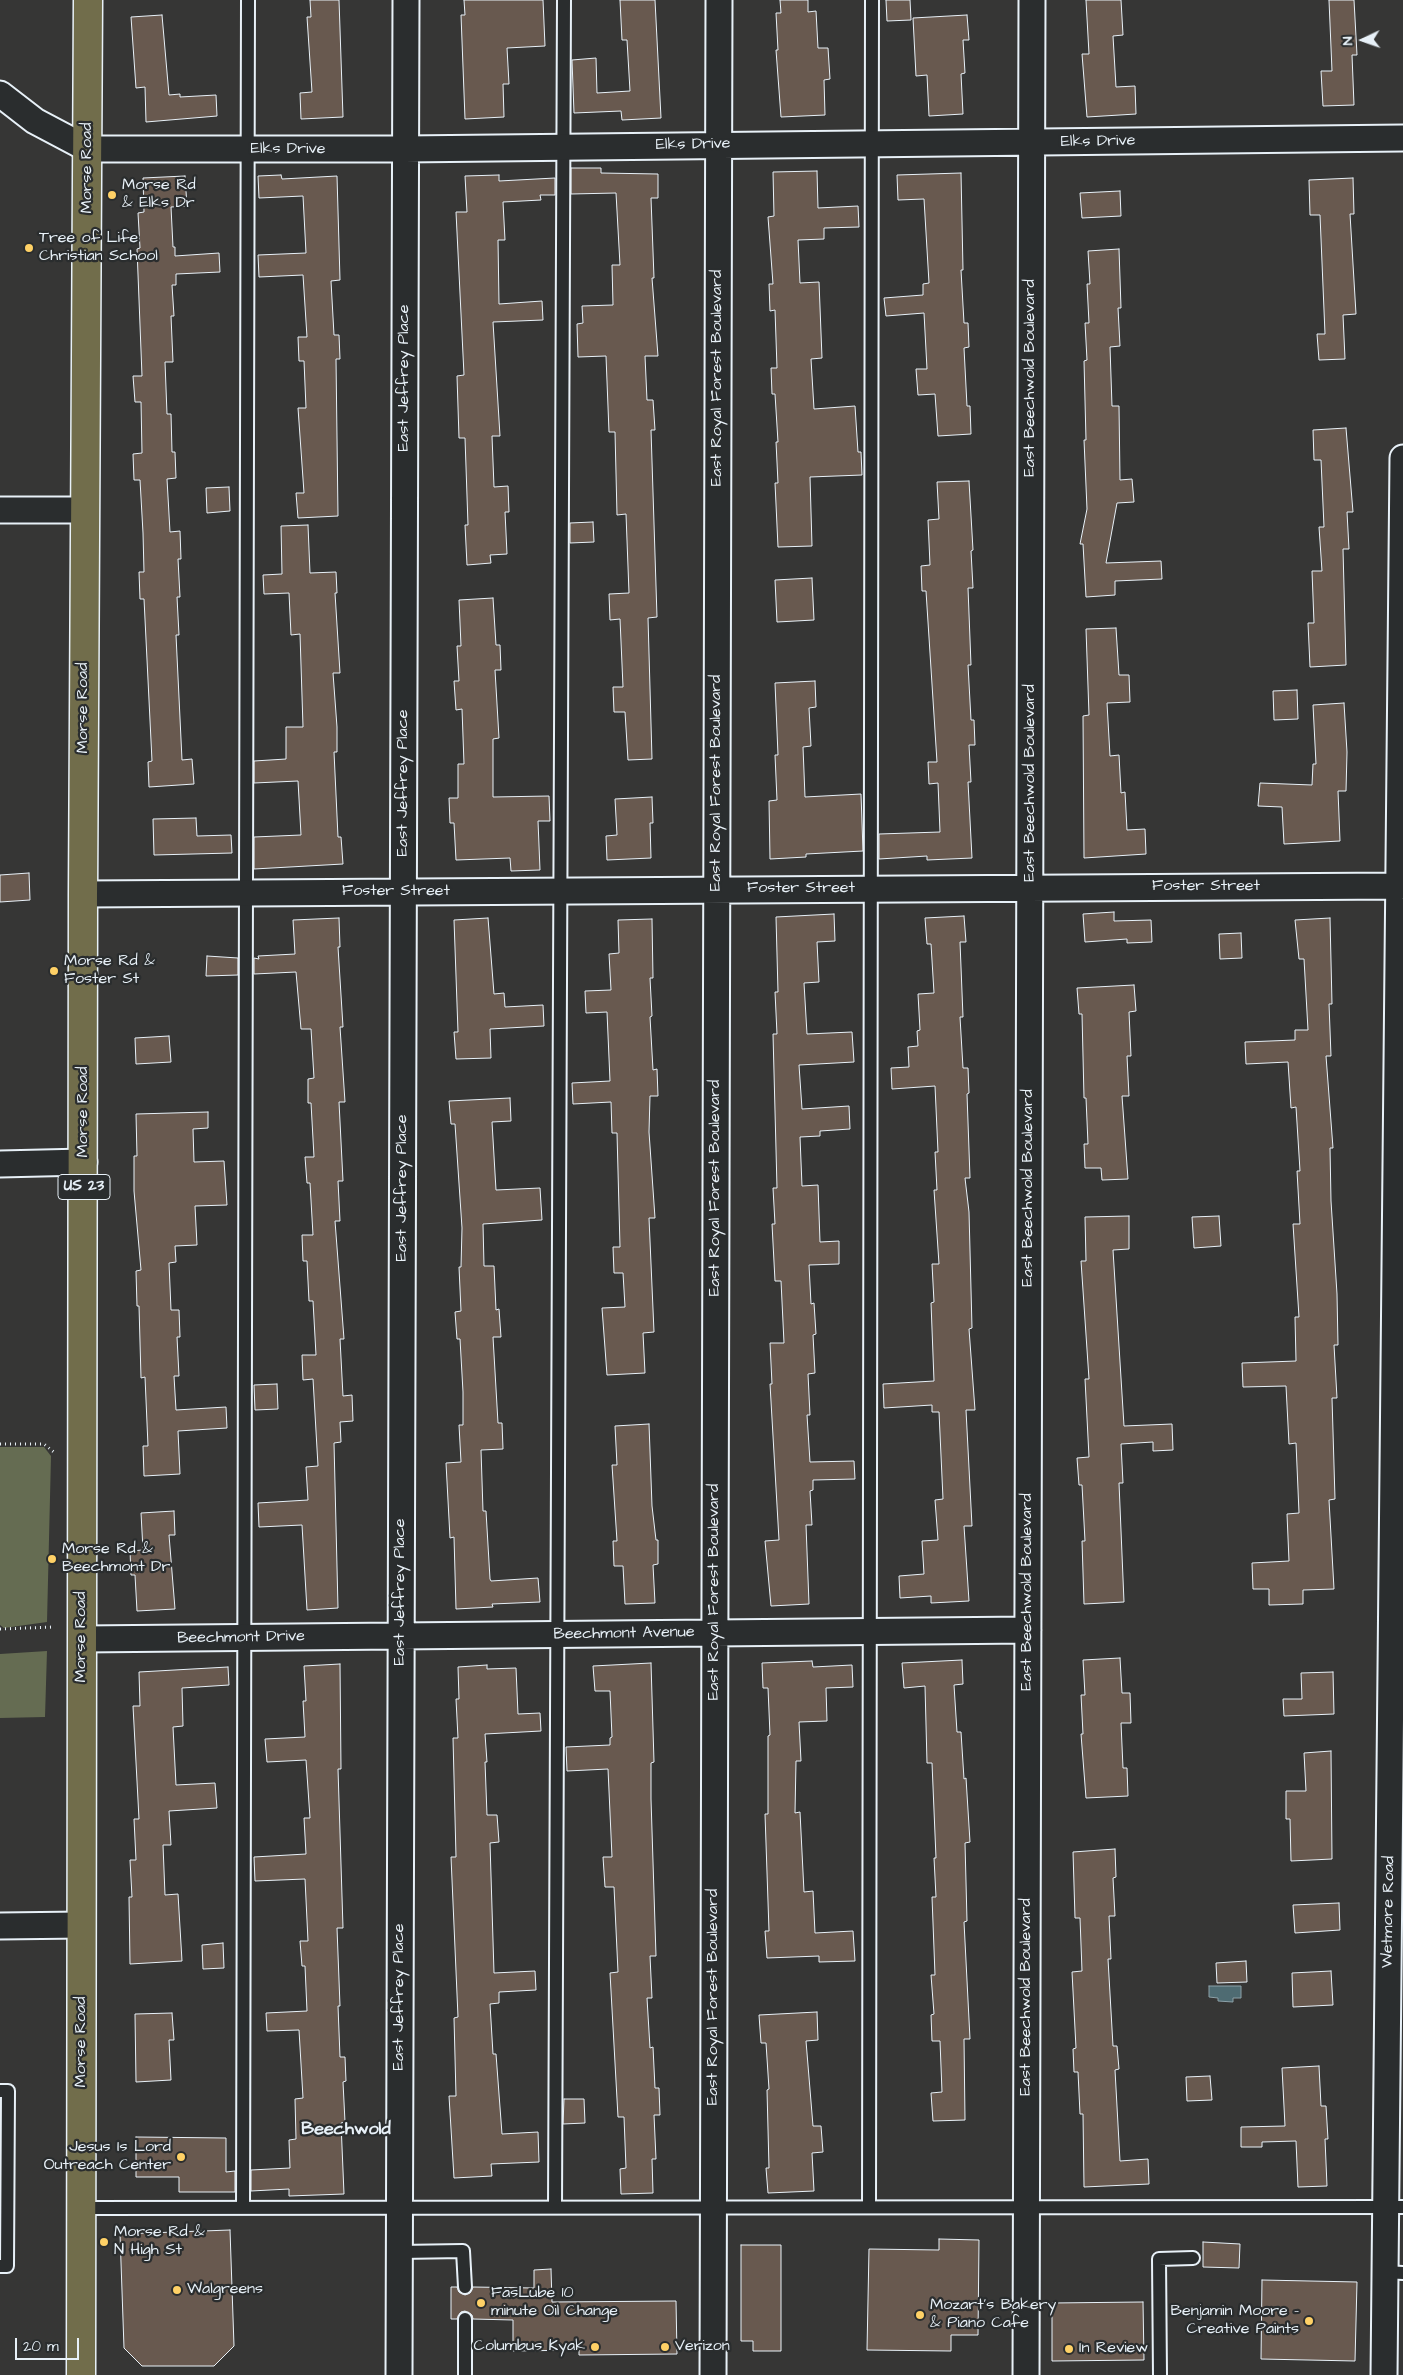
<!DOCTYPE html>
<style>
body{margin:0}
#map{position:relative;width:1403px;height:2375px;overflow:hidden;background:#363635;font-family:"Architects Daughter",sans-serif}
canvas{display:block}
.north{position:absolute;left:1338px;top:15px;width:50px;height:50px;-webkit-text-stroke:4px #2a2d2e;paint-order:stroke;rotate:267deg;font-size:14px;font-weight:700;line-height:20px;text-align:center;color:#e8f1f8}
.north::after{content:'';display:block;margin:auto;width:18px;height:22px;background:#e8f1f8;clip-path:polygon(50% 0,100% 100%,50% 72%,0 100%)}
.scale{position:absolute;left:15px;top:2338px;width:64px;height:22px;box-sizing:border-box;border:2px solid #e8f1f8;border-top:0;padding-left:6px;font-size:15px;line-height:18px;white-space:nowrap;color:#e8f1f8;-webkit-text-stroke:4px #2a2d2e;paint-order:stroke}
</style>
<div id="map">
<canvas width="1403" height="2375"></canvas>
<div class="north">N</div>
<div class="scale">20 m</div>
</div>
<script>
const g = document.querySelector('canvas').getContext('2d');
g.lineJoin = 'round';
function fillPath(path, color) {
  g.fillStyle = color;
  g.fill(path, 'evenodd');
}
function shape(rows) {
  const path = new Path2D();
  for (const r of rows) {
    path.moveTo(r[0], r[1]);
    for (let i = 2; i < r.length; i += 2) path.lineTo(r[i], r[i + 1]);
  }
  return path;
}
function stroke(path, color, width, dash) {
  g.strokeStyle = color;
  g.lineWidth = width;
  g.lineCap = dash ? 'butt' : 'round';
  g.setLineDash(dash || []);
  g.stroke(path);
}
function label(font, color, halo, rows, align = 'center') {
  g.font = font + ' "Architects Daughter",sans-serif';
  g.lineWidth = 4.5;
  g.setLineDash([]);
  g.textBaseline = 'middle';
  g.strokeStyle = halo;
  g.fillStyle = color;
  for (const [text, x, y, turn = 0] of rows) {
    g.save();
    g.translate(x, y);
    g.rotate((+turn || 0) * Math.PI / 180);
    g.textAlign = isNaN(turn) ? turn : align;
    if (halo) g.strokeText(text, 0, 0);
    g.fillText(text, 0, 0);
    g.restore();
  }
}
fillPath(shape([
 [0,1447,44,1447,51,1456,47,1622,4,1628,0,1625],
 [47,1651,45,1717,0,1718,0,1654]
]), '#656c52');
const water = shape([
 [1209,1986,1241,1986,1241,1998,1233,1998,1233,2002,1218,2001,1218,1998,1209,1997,1209,1986]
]);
fillPath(water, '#4e6b72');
stroke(water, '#8ca1a8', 1);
const building = shape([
 [310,0,339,0,343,117,301,119,300,93,312,92,307,17,311,17,310,0],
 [464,0,543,0,545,46,507,48,509,84,503,84,504,117,465,119,461,15,465,15,464,0],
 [620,0,655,0,661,118,622,120,621,111,574,113,572,60,596,58,597,93,630,91,627,40,622,40,620,0],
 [780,0,808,0,808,12,816,11,818,48,828,48,830,79,824,80,825,115,781,117,776,50,778,50,776,13,781,13,780,0],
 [886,0,910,0,911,20,887,21,886,0],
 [1086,0,1121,0,1123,35,1113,36,1116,87,1135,86,1136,114,1087,117,1082,54,1089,54,1086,0],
 [1329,0,1354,0,1357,55,1352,55,1354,105,1323,106,1321,71,1332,71,1329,0],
 [162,15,169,95,180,94,180,97,216,95,217,116,146,122,145,87,136,88,131,17,162,15],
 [967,15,969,40,963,40,965,73,961,74,963,114,929,116,927,75,916,76,913,18,967,15],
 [571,168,601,168,601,173,658,174,658,198,651,198,654,278,652,278,658,356,645,356,647,400,653,400,655,430,651,430,657,617,648,618,652,759,628,760,625,712,614,712,613,687,623,687,620,619,610,620,609,594,629,593,626,514,617,515,615,432,609,432,606,356,578,357,577,324,583,323,582,306,613,305,612,265,620,265,616,193,571,194,571,168],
 [817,171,818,208,858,206,859,227,824,228,824,239,798,240,800,283,819,282,822,358,811,359,814,409,855,406,858,452,861,452,862,475,810,477,812,546,778,547,775,483,778,483,776,442,778,442,775,394,772,394,771,368,777,368,775,310,770,311,769,284,773,284,768,217,774,216,773,172,817,171],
 [961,173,963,270,961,270,964,323,968,323,969,347,964,348,967,406,970,406,971,434,938,436,935,394,918,395,916,369,927,369,924,313,886,316,884,298,923,295,923,284,929,283,924,199,898,200,897,175,961,173],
 [281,175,282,179,337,176,340,280,331,281,334,335,339,335,340,359,336,359,338,516,298,518,296,493,304,493,298,408,306,408,304,361,299,361,298,337,307,337,303,275,259,277,258,255,306,253,303,196,259,198,258,176,281,175],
 [499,175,499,181,555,178,555,195,540,195,541,200,503,202,505,240,498,240,499,304,542,301,543,320,493,322,500,436,492,436,494,487,508,486,509,512,505,512,507,554,490,555,491,563,467,565,465,525,468,525,465,438,459,438,457,376,464,375,456,212,467,212,465,176,499,175],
 [185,176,187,206,171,207,173,247,175,247,175,256,219,253,220,272,176,274,176,285,172,285,174,316,171,316,173,362,165,362,167,414,171,414,172,452,175,452,176,478,167,479,170,532,180,531,181,559,178,559,180,597,177,597,179,635,176,635,182,760,192,759,194,784,149,787,148,762,152,761,144,599,140,599,139,572,144,572,143,533,140,480,134,480,133,454,142,453,141,402,135,402,133,376,142,376,137,249,140,248,138,213,144,212,143,178,185,176],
 [1353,178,1354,214,1350,214,1356,314,1343,315,1345,359,1319,360,1317,334,1325,334,1320,215,1310,215,1309,180,1353,178],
 [1120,191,1121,216,1082,218,1080,193,1120,191],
 [1119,249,1121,308,1118,308,1120,346,1110,347,1112,406,1119,406,1120,480,1132,479,1134,502,1117,503,1106,563,1161,561,1162,579,1115,581,1115,595,1086,597,1083,544,1080,544,1087,509,1084,440,1086,440,1084,361,1087,360,1085,323,1089,323,1087,284,1090,284,1088,251,1119,249],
 [1346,428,1353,512,1347,512,1349,549,1343,549,1346,665,1310,667,1308,623,1314,623,1312,571,1322,571,1319,527,1324,527,1321,460,1314,460,1313,430,1346,428],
 [969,481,973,550,971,551,973,588,968,588,971,665,968,665,971,720,974,720,975,745,969,745,971,782,968,782,972,858,927,860,927,856,879,859,879,834,940,832,938,783,929,784,928,762,937,762,926,591,922,591,921,566,930,565,928,520,939,519,937,482,969,481],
 [229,487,230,511,207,513,206,488,229,487],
 [593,522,594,542,570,543,570,523,593,522],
 [308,525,310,573,336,572,337,593,335,593,340,673,333,673,337,727,337,752,334,752,338,837,341,837,343,864,254,869,254,837,301,835,298,781,254,783,254,761,286,759,286,727,303,727,300,634,291,635,289,593,264,594,263,575,282,574,281,526,308,525],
 [812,578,814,620,777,622,775,580,812,578],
 [493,598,496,645,500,645,501,670,495,670,499,738,493,739,493,797,549,796,550,821,538,821,540,870,511,871,510,858,456,860,454,823,450,823,449,798,458,798,458,764,464,764,462,709,456,710,454,681,459,681,457,646,461,646,459,600,493,598],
 [1116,628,1119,675,1129,675,1130,702,1107,703,1110,756,1119,755,1121,793,1125,792,1127,830,1145,829,1146,854,1084,858,1083,716,1089,715,1086,629,1116,628],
 [815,681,816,707,809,708,811,746,803,747,805,797,861,794,863,851,806,854,806,857,770,859,769,801,777,800,775,755,778,755,775,683,815,681],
 [1297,690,1298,719,1274,720,1273,691,1297,690],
 [1344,703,1347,752,1346,791,1338,791,1340,841,1284,844,1282,807,1258,806,1260,783,1312,785,1313,764,1316,764,1313,705,1344,703],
 [652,797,653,823,650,823,651,858,607,860,606,836,617,835,615,799,652,797],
 [196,818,197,836,231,835,232,853,154,855,153,819,196,818],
 [29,873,30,900,0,902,0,875,29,873],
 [1114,912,1114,921,1151,920,1152,942,1127,943,1127,939,1085,942,1083,914,1114,912],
 [834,914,835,941,817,942,819,982,804,983,807,1034,852,1032,854,1062,799,1065,802,1109,849,1106,850,1129,820,1131,820,1136,800,1137,802,1186,818,1185,820,1242,839,1241,839,1264,809,1265,811,1304,814,1303,816,1334,813,1335,815,1373,808,1374,810,1415,807,1415,810,1462,854,1461,855,1479,813,1480,813,1490,810,1491,812,1525,806,1525,809,1604,771,1606,765,1541,779,1540,770,1384,772,1384,770,1343,784,1343,781,1281,775,1281,772,1224,775,1224,773,1188,777,1188,773,1034,777,1034,775,992,778,992,776,917,834,914],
 [964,916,966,942,960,942,963,1017,960,1017,963,1068,968,1068,969,1093,967,1094,970,1178,965,1178,969,1212,972,1328,969,1329,975,1410,966,1410,972,1526,964,1526,969,1601,931,1603,931,1596,900,1598,899,1576,924,1574,922,1541,938,1540,935,1500,943,1499,939,1412,932,1412,932,1405,884,1408,883,1384,934,1381,931,1303,934,1302,932,1264,939,1264,934,1190,937,1190,935,1152,938,1152,935,1086,892,1089,891,1068,909,1067,908,1047,918,1046,917,1031,920,1030,918,994,934,993,931,944,927,944,925,918,964,916],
 [339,918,340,947,338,947,343,1027,340,1027,345,1102,339,1102,343,1181,338,1181,340,1221,335,1221,344,1339,340,1339,343,1396,352,1395,353,1421,340,1422,341,1442,334,1443,338,1608,307,1610,302,1525,259,1527,258,1503,308,1500,306,1467,318,1466,313,1379,303,1380,302,1355,316,1355,313,1301,309,1301,307,1261,303,1261,302,1235,313,1235,310,1183,307,1183,305,1157,314,1157,311,1103,308,1103,308,1079,314,1078,311,1029,301,1029,296,972,254,974,254,958,259,959,258,956,295,954,293,920,339,918],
 [488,918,494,994,504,993,505,1007,543,1005,544,1026,490,1029,491,1058,456,1059,454,1032,458,1032,454,920,488,918],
 [1330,918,1332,1004,1329,1004,1331,1056,1326,1056,1333,1148,1330,1148,1331,1201,1337,1294,1338,1345,1334,1345,1337,1398,1332,1398,1335,1499,1329,1500,1334,1589,1303,1590,1303,1604,1269,1605,1269,1589,1253,1589,1252,1563,1289,1561,1287,1514,1299,1513,1296,1443,1289,1444,1286,1386,1243,1387,1242,1363,1296,1361,1295,1317,1299,1317,1293,1224,1300,1224,1297,1171,1300,1171,1296,1107,1291,1108,1288,1062,1246,1064,1245,1042,1295,1040,1295,1030,1308,1030,1304,959,1299,959,1295,920,1330,918],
 [652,919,653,978,650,978,652,1016,650,1017,653,1070,657,1069,658,1096,650,1096,649,1132,655,1218,649,1218,654,1332,643,1333,645,1373,607,1375,602,1308,625,1307,623,1273,614,1273,613,1247,620,1247,617,1133,612,1133,611,1102,573,1104,572,1083,610,1081,607,1012,586,1013,585,991,611,990,609,954,619,953,618,920,652,919],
 [1241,933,1242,958,1220,959,1219,934,1241,933],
 [207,956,238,958,238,975,206,976,207,956],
 [1134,985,1136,1011,1129,1012,1131,1056,1127,1056,1129,1096,1122,1096,1128,1179,1102,1180,1101,1168,1085,1168,1084,1144,1088,1144,1086,1098,1084,1098,1082,1014,1079,1014,1077,988,1134,985],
 [169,1036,171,1062,136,1064,135,1038,169,1036],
 [510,1098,511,1121,492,1122,496,1190,540,1188,542,1220,483,1224,484,1266,494,1266,496,1310,499,1309,501,1337,493,1337,498,1423,502,1423,503,1449,481,1450,483,1511,486,1511,490,1579,491,1581,538,1578,540,1602,492,1604,493,1607,456,1609,454,1537,450,1538,446,1463,461,1462,459,1425,463,1425,463,1392,460,1339,457,1339,455,1312,461,1311,459,1267,461,1267,462,1228,455,1124,451,1124,449,1101,510,1098],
 [208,1112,208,1128,193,1129,194,1162,224,1161,227,1205,195,1206,197,1245,175,1246,176,1262,169,1263,171,1310,179,1310,180,1337,177,1337,179,1376,174,1376,176,1410,226,1407,227,1428,178,1431,180,1474,144,1476,143,1446,148,1446,145,1377,141,1378,139,1306,137,1306,136,1271,141,1270,134,1191,134,1156,137,1156,136,1114,208,1112],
 [1129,1216,1129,1249,1113,1250,1124,1426,1172,1424,1173,1450,1153,1451,1153,1442,1121,1444,1123,1483,1119,1483,1124,1602,1084,1604,1082,1541,1085,1541,1082,1485,1079,1485,1077,1458,1089,1457,1085,1379,1089,1379,1081,1261,1086,1261,1085,1217,1129,1216],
 [1219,1216,1221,1246,1194,1248,1192,1217,1219,1216],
 [277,1384,278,1409,255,1410,254,1385,277,1384],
 [649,1424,652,1506,656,1540,658,1540,658,1564,653,1565,655,1603,625,1604,623,1566,614,1566,613,1541,617,1541,612,1465,617,1465,615,1426,649,1424],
 [174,1511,175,1535,169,1535,175,1609,137,1611,135,1575,131,1575,130,1551,143,1550,141,1513,174,1511],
 [1120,1658,1122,1693,1130,1693,1131,1723,1121,1723,1123,1768,1127,1768,1128,1796,1086,1798,1081,1734,1083,1734,1081,1695,1085,1695,1083,1660,1120,1658],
 [962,1660,963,1684,954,1685,957,1732,961,1732,964,1779,966,1778,970,1842,965,1843,967,1921,964,1922,970,2039,964,2039,965,2120,933,2121,931,2093,942,2092,940,2041,932,2041,931,2015,934,2014,931,1975,935,1975,932,1897,936,1897,934,1858,936,1858,932,1763,927,1763,925,1686,904,1688,902,1663,962,1660],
 [812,1661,813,1667,852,1665,853,1687,826,1688,827,1721,799,1722,801,1761,796,1761,795,1813,800,1812,804,1892,813,1891,815,1933,853,1931,855,1961,819,1962,819,1956,767,1958,765,1931,769,1931,765,1814,768,1814,768,1736,770,1735,768,1688,763,1688,762,1663,812,1661],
 [651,1663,654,1762,651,1763,651,1799,656,1956,650,1956,652,1998,647,1998,650,2048,653,2047,655,2088,659,2088,660,2115,654,2115,656,2159,652,2159,653,2193,621,2194,620,2169,626,2168,624,2117,618,2117,610,1973,618,1972,614,1887,605,1887,603,1857,612,1857,608,1769,567,1771,566,1747,610,1745,610,1738,612,1737,610,1691,595,1691,593,1666,651,1663],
 [340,1664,341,1769,338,1769,343,1928,337,1928,340,2006,338,2006,340,2057,345,2057,346,2081,343,2082,345,2122,341,2123,344,2194,289,2196,289,2189,251,2191,251,2170,290,2168,289,2140,296,2139,295,2099,303,2098,299,2030,267,2031,266,2013,307,2011,305,1966,302,1966,300,1941,308,1941,305,1879,255,1881,254,1857,306,1854,304,1818,310,1818,306,1760,267,1762,265,1739,305,1737,303,1701,306,1701,304,1666,340,1664],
 [487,1665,487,1669,516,1668,518,1714,540,1713,541,1731,485,1734,487,1762,485,1762,487,1815,497,1815,499,1842,490,1843,494,1973,535,1971,536,1990,499,1992,499,2003,490,2004,493,2054,496,2054,502,2134,538,2132,539,2162,491,2164,492,2176,454,2178,449,2096,456,2096,454,2018,458,2017,451,1857,456,1857,453,1738,458,1738,456,1699,459,1699,458,1667,487,1665],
 [228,1667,229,1685,182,1688,183,1726,173,1727,176,1785,215,1783,217,1808,169,1811,171,1845,163,1845,165,1895,178,1894,182,1961,130,1964,129,1897,132,1897,130,1860,136,1860,134,1819,139,1819,133,1706,140,1706,139,1672,228,1667],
 [1333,1672,1334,1714,1284,1716,1283,1699,1302,1699,1301,1673,1333,1672],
 [1331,1751,1332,1859,1291,1861,1290,1819,1286,1819,1286,1791,1306,1791,1304,1753,1331,1751],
 [1115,1849,1116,1877,1113,1878,1115,1916,1109,1916,1111,1959,1108,1959,1113,2046,1117,2046,1119,2069,1115,2070,1120,2161,1148,2159,1149,2184,1084,2187,1083,2114,1080,2114,1078,2072,1074,2072,1073,2049,1076,2048,1072,1972,1082,1971,1080,1918,1075,1918,1073,1852,1115,1849],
 [1339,1903,1340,1930,1295,1933,1293,1905,1339,1903],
 [223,1943,224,1968,203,1969,202,1945,223,1943],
 [1246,1961,1247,1982,1217,1983,1216,1963,1246,1961],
 [1331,1971,1333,2005,1293,2007,1292,1973,1331,1971],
 [817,2012,818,2040,806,2041,813,2126,821,2126,823,2152,812,2153,814,2191,768,2193,766,2168,769,2168,767,2090,769,2089,766,2043,761,2043,759,2015,817,2012],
 [172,2013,174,2040,169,2040,171,2080,136,2082,135,2014,172,2013],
 [1319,2066,1321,2106,1326,2106,1328,2139,1325,2139,1327,2186,1298,2187,1296,2141,1262,2142,1262,2147,1241,2147,1241,2127,1285,2126,1282,2068,1319,2066],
 [1210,2076,1212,2100,1187,2101,1186,2077,1210,2076],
 [564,2099,584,2099,585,2123,563,2124,564,2099],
 [136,2137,226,2138,226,2172,235,2171,235,2192,179,2192,179,2177,136,2177,136,2137],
 [230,2230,234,2346,214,2366,142,2366,124,2348,120,2234,230,2230],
 [939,2239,979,2240,978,2335,951,2335,951,2351,867,2350,869,2249,939,2250,939,2239],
 [1203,2242,1240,2244,1239,2268,1203,2267,1203,2242],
 [741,2245,781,2245,781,2351,753,2351,753,2341,741,2341,741,2245],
 [551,2269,552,2302,676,2301,677,2354,579,2355,579,2350,513,2351,513,2320,473,2319,472,2315,465,2311,461,2312,457,2319,451,2319,451,2287,457,2287,459,2292,465,2295,470,2293,473,2287,534,2288,534,2270,551,2269],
 [1262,2280,1357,2282,1355,2361,1261,2359,1262,2280],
 [1143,2302,1144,2360,1052,2361,1052,2303,1143,2302]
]);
fillPath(building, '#68594f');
stroke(building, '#e8f1f8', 1);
const lane = shape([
 [0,2091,8,2091,7,2266,0,2266],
 [243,2207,248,0],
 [555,2207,564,0],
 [869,2207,872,0],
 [81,2208,1403,2207],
 [399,2252,463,2251,465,2287],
 [1385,2272,1403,2273],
 [465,2319,465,2375],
 [1160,2375,1159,2259,1193,2258]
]);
const street = shape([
 [0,94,35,121,88,149,405,149,1403,138],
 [0,510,85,510],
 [83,894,1399,886],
 [0,1164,84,1162],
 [82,1639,1028,1630],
 [0,1926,82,1925],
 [399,2375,406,0],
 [713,2375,719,0],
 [1026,2375,1032,0],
 [1384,2375,1403,458]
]);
const primary = shape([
 [81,2375,83,894,88,0]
]);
stroke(lane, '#e8f1f8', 16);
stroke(street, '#e8f1f8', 29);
stroke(primary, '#e8f1f8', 31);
stroke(shape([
 [0,1444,44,1444,55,1453],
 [0,1629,54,1627]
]), '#e8f1f8', 3, [1, 4]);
stroke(lane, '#2a2d2e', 12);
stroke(street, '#2a2d2e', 25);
stroke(primary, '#716d4b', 28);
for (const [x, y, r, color] of [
 [112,195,5,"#ffd166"],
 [29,248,5,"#ffd166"],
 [54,971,5,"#ffd166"],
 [52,1559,5,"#ffd166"],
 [181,2157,5,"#ffd166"],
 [104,2242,5,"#ffd166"],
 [177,2290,5,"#ffd166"],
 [481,2303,5,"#ffd166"],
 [920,2315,5,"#ffd166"],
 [1309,2321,5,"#ffd166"],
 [595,2347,5,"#ffd166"],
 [665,2347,5,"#ffd166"],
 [1069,2349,5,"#ffd166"]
]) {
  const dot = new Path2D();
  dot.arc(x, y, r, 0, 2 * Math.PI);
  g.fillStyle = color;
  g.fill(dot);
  stroke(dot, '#2a2d2e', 2);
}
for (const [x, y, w] of [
 [84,1187,52]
]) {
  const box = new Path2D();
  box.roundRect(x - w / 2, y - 12.5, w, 25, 4);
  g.fillStyle = '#2a2d2e';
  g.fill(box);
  stroke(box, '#e8f1f8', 1);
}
label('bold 15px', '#e8f1f8', null, [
 ["US 23",84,1187]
]);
label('16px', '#e8f1f8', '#2a2d2e', [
 ["Elks Drive",1098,142,-1],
 ["Elks Drive",693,145,-1],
 ["Elks Drive",288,150],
 ["Morse Road",88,168,-90],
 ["East Jeffrey Place",405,378,-90],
 ["East Royal Forest Boulevard",718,378,-90],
 ["East Beechwold Boulevard",1031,378,-90],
 ["Morse Road",84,708,-90],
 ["East Jeffrey Place",404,783,-90],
 ["East Royal Forest Boulevard",717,783,-90],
 ["East Beechwold Boulevard",1031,783,-90],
 ["Foster Street",1206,887],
 ["Foster Street",801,889],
 ["Foster Street",396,892],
 ["Morse Road",84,1112,-90],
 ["East Jeffrey Place",403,1188,-90],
 ["East Royal Forest Boulevard",716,1188,-90],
 ["East Beechwold Boulevard",1029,1188,-90],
 ["East Jeffrey Place",401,1592,-90],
 ["East Royal Forest Boulevard",715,1592,-90],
 ["East Beechwold Boulevard",1028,1592,-90],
 ["Beechmont Avenue",624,1634,-1],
 ["Morse Road",82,1637,-90],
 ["Beechmont Drive",241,1638,-1],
 ["Wetmore Road",1389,1912,-89],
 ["East Jeffrey Place",400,1997,-90],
 ["East Royal Forest Boulevard",714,1997,-90],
 ["East Beechwold Boulevard",1027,1997,-90],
 ["Morse Road",82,2042,-90]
]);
label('16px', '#e8f1f8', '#2a2d2e', [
 ["Morse Rd",122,186],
 ["& Elks Dr",122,204],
 ["Tree of Life",39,239],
 ["Christian School",39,257],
 ["Morse Rd &",64,962],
 ["Foster St",64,980],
 ["Morse Rd &",62,1550],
 ["Beechmont Dr",62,1568],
 ["Jesus Is Lord",171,2148,"right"],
 ["Outreach Center",171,2166,"right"],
 ["Morse Rd &",114,2233],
 ["N High St",114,2251],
 ["Walgreens",187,2290],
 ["FasLube 10",491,2294],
 ["minute Oil Change",491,2312],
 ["Mozart's Bakery",930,2306],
 ["& Piano Cafe",930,2324],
 ["Benjamin Moore -",1299,2312,"right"],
 ["Creative Paints",1299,2330,"right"],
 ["Columbus Kyak",585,2347,"right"],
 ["Verizon",675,2347],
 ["In Review",1079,2349]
], 'left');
label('bold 18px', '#e8f1f8', '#2a2d2e', [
 ["Beechwold",346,2130]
]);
</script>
